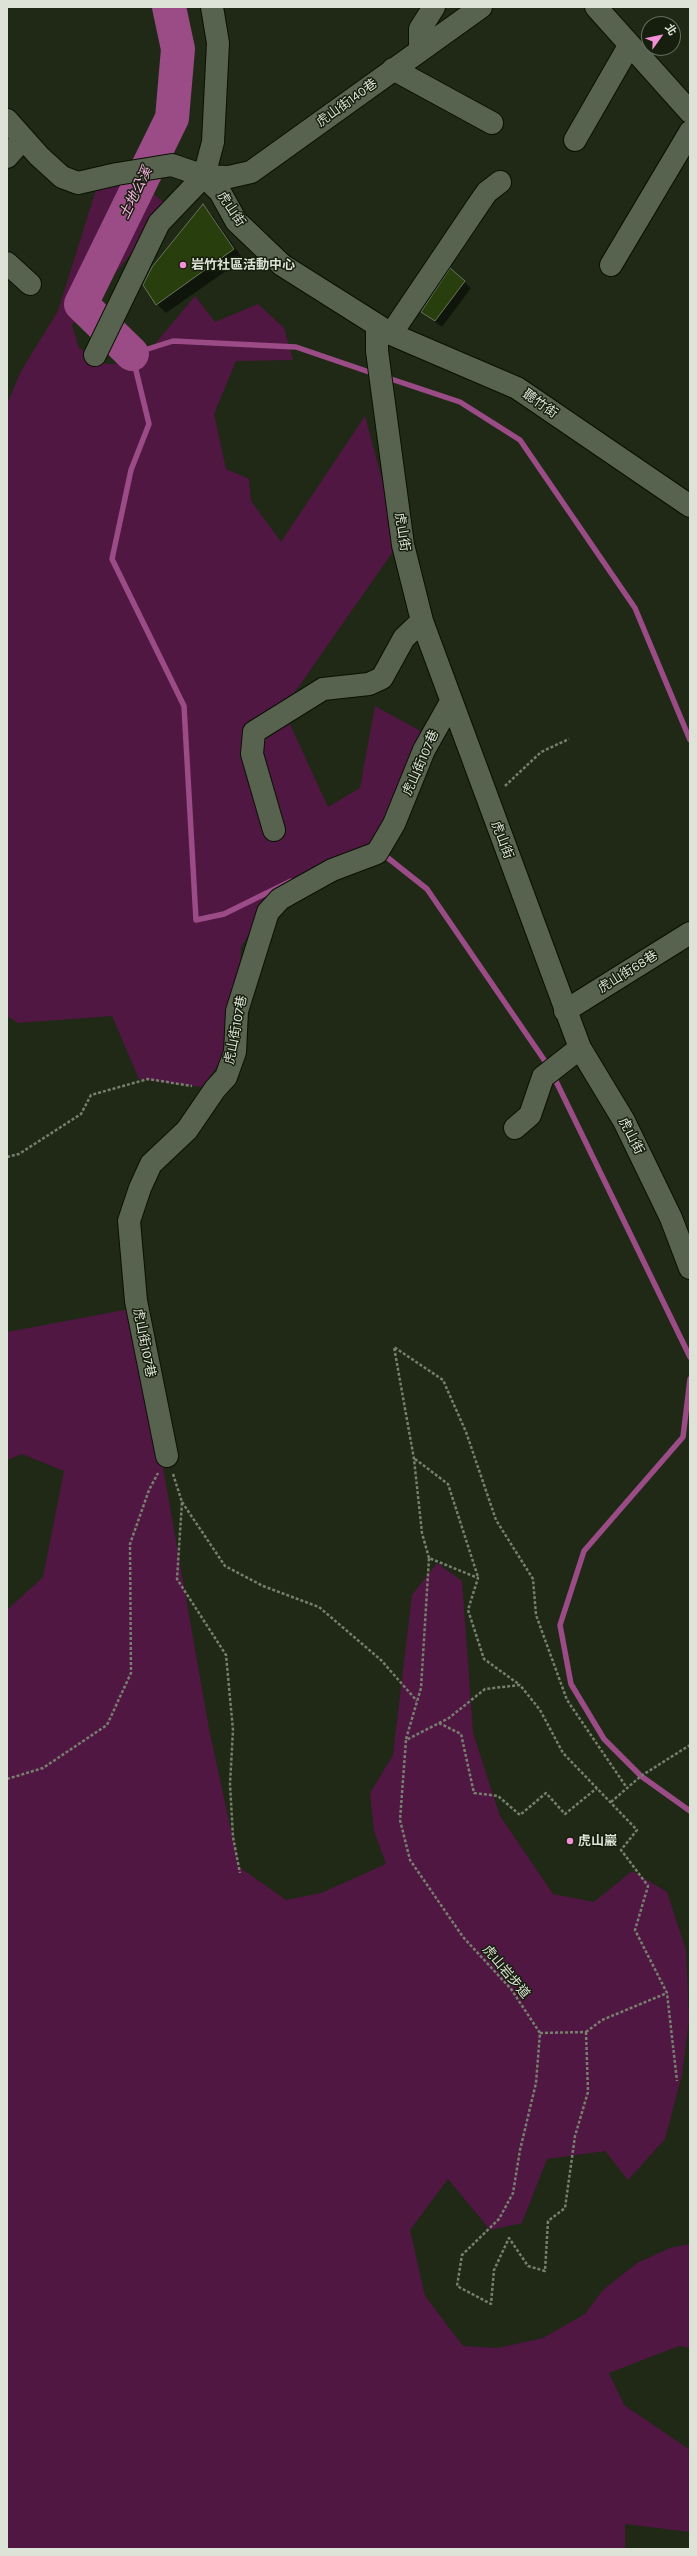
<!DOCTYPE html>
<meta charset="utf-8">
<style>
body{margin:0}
#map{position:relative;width:697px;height:2556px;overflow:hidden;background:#1f2916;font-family:Karla,"Noto Sans TC",sans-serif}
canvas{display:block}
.frame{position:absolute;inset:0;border:8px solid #dde3d7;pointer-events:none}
.north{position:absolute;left:641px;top:16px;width:40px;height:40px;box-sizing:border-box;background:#161f0d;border:1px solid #666d5e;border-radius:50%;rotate:57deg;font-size:11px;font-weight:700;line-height:16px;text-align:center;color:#dde3d7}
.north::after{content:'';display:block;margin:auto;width:14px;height:18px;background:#f291d6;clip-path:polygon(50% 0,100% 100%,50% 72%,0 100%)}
</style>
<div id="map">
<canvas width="697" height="2556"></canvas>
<div class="frame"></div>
<div class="north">北</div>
</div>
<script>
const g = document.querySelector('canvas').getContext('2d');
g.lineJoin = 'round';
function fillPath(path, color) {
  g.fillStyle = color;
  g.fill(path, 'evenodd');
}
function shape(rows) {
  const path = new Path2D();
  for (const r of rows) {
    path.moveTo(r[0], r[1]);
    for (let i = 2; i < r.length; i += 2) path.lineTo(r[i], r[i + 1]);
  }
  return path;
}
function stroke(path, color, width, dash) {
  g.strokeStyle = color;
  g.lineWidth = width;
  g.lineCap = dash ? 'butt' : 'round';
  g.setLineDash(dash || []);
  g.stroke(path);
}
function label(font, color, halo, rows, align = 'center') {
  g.font = font + ' Karla,"Noto Sans TC",sans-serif';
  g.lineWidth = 3;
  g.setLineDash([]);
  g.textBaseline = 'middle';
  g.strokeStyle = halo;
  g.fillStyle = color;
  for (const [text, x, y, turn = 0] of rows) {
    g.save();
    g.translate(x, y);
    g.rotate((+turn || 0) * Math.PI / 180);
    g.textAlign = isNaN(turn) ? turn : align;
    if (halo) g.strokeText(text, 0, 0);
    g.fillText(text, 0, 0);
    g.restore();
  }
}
fillPath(shape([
 [124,172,164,202,140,243,72,325,79,348,106,364,139,363,195,296,215,322,258,304,284,328,293,360,236,361,214,414,226,469,249,479,251,501,281,542,365,416,399,543,283,709,328,807,360,788,375,706,437,740,368,854,274,893,241,947,237,1038,202,1087,139,1079,112,1016,18,1023,7,1016,7,404,21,371,58,311,99,180],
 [135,1308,209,1729,239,1867,286,1900,321,1893,386,1864,374,1831,370,1793,393,1755,412,1595,437,1563,462,1581,473,1733,500,1816,553,1894,594,1902,632,1871,667,1892,686,1950,689,2020,682,2075,665,2139,628,2180,605,2151,547,2159,522,2223,490,2230,448,2179,410,2230,425,2296,463,2346,498,2348,543,2338,585,2314,603,2290,637,2263,670,2248,690,2244,690,2348,679,2346,609,2373,624,2405,690,2450,690,2532,625,2524,625,2549,7,2549,7,1610,43,1577,64,1471,22,1454,7,1460,7,1332]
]), '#501742');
fillPath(shape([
 [203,205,212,215,243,259,166,313,157,304],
 [451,270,471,288,442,327,422,312]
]), '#0007');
stroke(shape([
 [385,377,460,402,520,440,635,608,690,740],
 [381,856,388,858,427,889,549,1067],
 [291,881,224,914,196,920,184,706,112,559,131,470,149,424,132,354,173,341,296,347,375,374],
 [553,1075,690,1357],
 [690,1379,683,1437,584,1551,560,1625,571,1684,604,1739,641,1776,690,1811]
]), '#9b4b86', 5.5);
stroke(shape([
 [132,354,81,304,172,118,178,49,169,7]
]), '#9b4b86', 34);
const building = shape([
 [203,204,234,249,156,305,143,285,152,267,203,204],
 [450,268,465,281,435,321,421,312,450,268]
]);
fillPath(building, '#283e0c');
stroke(building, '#69745e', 1);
const minor = shape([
 [212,7,218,43,213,142,204,176,220,192,236,221,282,265,377,325,391,334,517,388,690,506],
 [596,7,690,112],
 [420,50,420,29,434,7],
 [393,69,492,123],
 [7,120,39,156,62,177,78,183,117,174,172,165,204,176,229,177,251,172,481,7],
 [575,140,629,46],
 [7,157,23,139],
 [7,263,30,284],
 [611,265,690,132],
 [377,325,377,351,403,545,422,621,580,1048,624,1121,671,1218,690,1268],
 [391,334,480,202,487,192,500,182],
 [95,355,159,223,204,176],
 [274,830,252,754,254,732,323,689,369,684,382,678,404,638,422,621],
 [565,1011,690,933],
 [515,1128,530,1115,543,1077,580,1048],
 [167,1456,136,1301,129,1221,140,1188,151,1164,187,1130,215,1089,226,1077,235,1052,237,1011,268,912,280,899,332,870,377,853,394,824,424,750,451,702]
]);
stroke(minor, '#091102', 24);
stroke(shape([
 [505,786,541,752,569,739],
 [7,1157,19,1154,81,1114,91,1095,148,1079,192,1086],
 [415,1459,448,1484,478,1577],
 [173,1474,182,1502,177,1579,226,1655,233,1730,230,1784,233,1837,240,1873],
 [182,1502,225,1566,263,1586,319,1607,381,1660,417,1701],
 [429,1558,422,1533,414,1459,394,1347,443,1380,466,1432,496,1520,533,1579,536,1615,567,1700,627,1788],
 [439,1723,461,1734,474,1793,498,1796,520,1815,546,1793,565,1814,597,1788],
 [406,1739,421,1688,429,1558,478,1578,468,1610,484,1659,520,1685],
 [7,1779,43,1768,107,1725,131,1673,130,1544,149,1490,158,1473],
 [611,1802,641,1776,690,1745],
 [586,2032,588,2092,575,2136,565,2208,548,2221,545,2271,528,2266,509,2238,494,2270,491,2304,457,2286,462,2255,499,2219,513,2193,520,2150,536,2083,540,2033,511,1989,463,1937,410,1860,400,1820,406,1740,449,1718,485,1689,520,1685,540,1710,563,1753,637,1830,621,1850,648,1886,635,1930,667,1993,677,2081],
 [586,2032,602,2020,667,1993],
 [540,2033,586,2032]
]), '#777f6f', 2.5, [3, 2]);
stroke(minor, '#58634f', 22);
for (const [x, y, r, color] of [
 [183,265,4,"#f291d6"],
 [570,1841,4,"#f291d6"]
]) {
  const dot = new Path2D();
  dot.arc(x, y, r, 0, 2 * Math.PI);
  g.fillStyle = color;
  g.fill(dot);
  stroke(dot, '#161f0d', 1.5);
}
label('13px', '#dde3d7', '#161f0d', [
 ["虎山街140巷",347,103,-36],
 ["虎山街",231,209,56],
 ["聽竹街",540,404,35],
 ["虎山街",402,532,81],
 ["虎山街107巷",421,763,-66],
 ["虎山街",502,840,69],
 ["虎山街68巷",628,972,-32],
 ["虎山街107巷",236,1030,-79],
 ["虎山街",631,1136,63],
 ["虎山街107巷",144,1343,79],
 ["虎山岩步道",506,1972,50]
]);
label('bold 13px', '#dde3d7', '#161f0d', [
 ["岩竹社區活動中心",191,265],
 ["虎山巖",578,1841]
], 'left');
label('italic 14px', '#f4b2e0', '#161f0d', [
 ["土地公溪",136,193,-64]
]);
</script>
